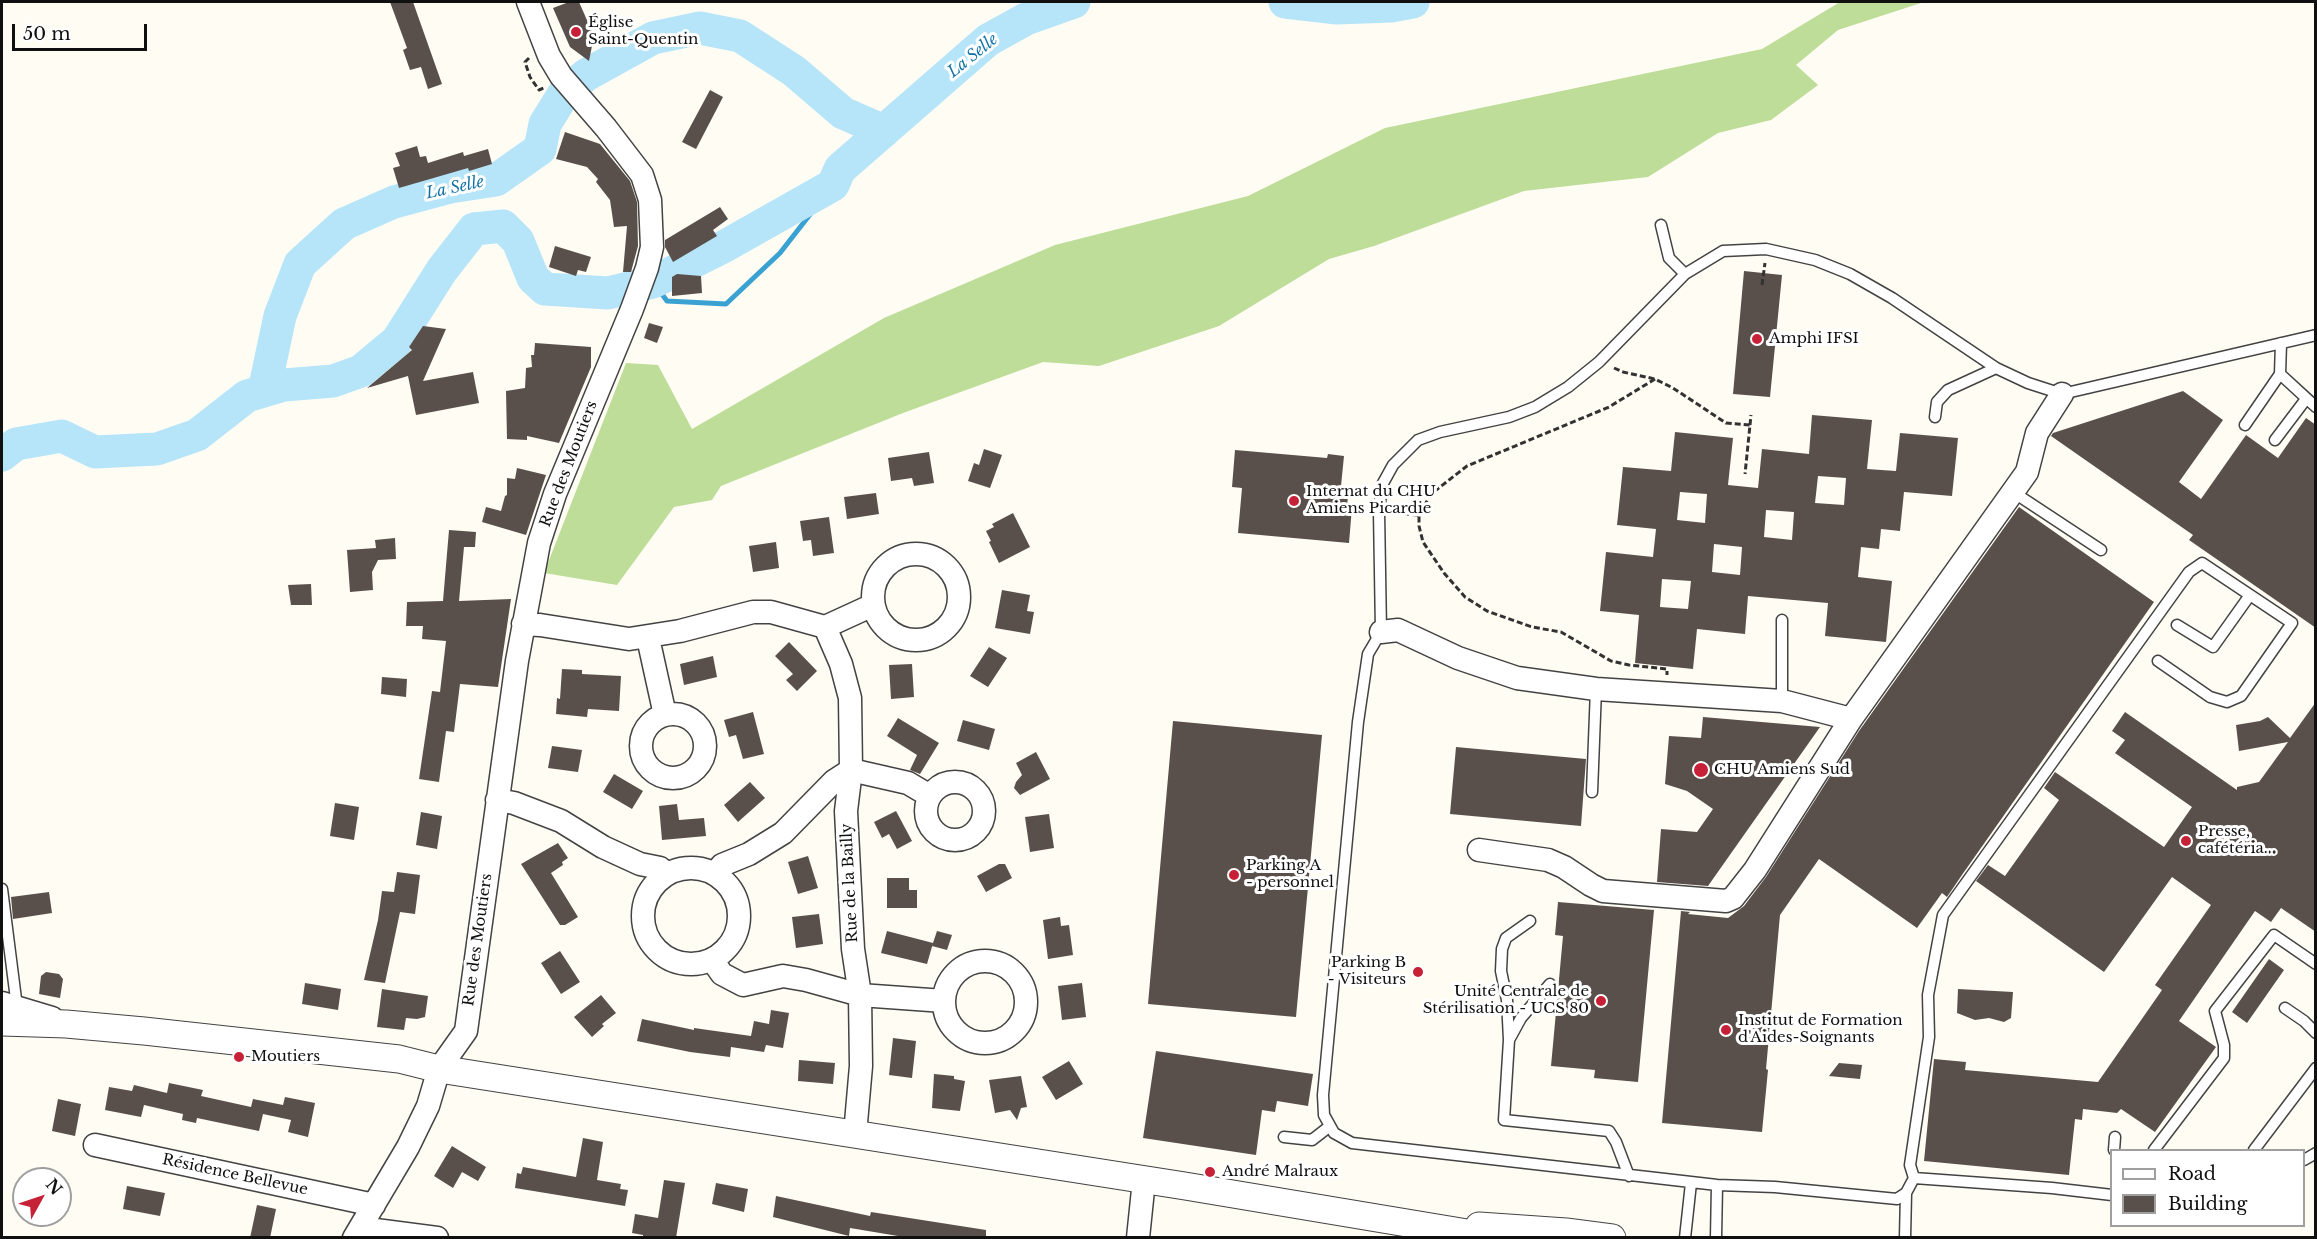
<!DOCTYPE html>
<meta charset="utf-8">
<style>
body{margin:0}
#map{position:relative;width:2317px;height:1239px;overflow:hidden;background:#fffcf3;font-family:"Libre Baskerville",serif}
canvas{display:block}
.frame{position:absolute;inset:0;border:3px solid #101010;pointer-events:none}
.legend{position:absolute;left:2110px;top:1149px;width:195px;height:78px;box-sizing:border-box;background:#fff;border:2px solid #9f9f9f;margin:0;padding:8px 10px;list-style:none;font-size:18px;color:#101010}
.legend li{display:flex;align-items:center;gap:12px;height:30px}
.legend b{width:30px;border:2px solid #9f9f9f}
.north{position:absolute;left:12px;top:1167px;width:60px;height:60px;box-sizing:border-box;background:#fff;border:2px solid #9f9f9f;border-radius:50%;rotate:50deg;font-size:16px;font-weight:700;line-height:24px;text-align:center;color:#101010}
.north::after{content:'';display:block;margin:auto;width:21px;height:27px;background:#c72137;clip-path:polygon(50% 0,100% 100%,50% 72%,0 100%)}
.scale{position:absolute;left:12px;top:24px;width:135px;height:27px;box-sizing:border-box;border:3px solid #101010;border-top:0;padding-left:8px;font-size:18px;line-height:21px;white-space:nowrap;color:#101010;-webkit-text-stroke:4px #fff;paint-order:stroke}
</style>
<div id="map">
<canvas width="2317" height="1239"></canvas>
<div class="frame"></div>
<ul class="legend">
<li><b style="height:8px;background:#fff"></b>Road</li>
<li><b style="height:16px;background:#59504c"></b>Building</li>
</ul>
<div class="north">N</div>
<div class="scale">50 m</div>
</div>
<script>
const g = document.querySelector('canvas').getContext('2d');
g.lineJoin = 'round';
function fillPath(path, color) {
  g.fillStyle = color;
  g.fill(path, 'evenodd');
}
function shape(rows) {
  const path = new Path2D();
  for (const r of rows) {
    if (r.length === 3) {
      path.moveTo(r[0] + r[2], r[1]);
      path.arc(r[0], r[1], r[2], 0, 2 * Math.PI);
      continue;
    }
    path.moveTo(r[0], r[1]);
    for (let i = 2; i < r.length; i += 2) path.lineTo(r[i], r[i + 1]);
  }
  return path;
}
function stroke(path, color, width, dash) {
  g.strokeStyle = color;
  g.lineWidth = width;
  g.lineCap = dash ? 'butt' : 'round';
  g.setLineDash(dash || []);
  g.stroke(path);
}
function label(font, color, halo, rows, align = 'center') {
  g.font = font + ' "Libre Baskerville",serif';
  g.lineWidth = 6;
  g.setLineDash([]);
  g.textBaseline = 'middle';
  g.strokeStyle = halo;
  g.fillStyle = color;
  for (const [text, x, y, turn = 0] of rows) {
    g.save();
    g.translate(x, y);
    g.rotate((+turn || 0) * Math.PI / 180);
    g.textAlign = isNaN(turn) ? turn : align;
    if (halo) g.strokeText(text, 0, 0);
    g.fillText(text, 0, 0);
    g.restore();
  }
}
fillPath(shape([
 [1840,2,1924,2,1838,30,1796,65,1818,85,1771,120,1718,133,1648,177,1524,191,1374,246,1329,259,1219,326,1099,366,1043,362,903,413,721,486,712,500,674,507,617,585,544,573,626,363,658,365,692,429,884,318,1055,245,1248,196,1385,128,1762,49]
]), '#bddd99');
stroke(shape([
 [653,282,667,301,726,304,780,253,833,185]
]), '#3aa2d3', 5);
stroke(shape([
 [1285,2,1337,8,1391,6,1413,2],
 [264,391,280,316,300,264,344,224,394,202,450,187,496,180,540,149,545,124,563,95,586,75,653,38,700,28,740,36,794,71,843,113,884,131],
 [2,455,16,444,62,436,95,452,157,449,197,435,247,396,284,385,333,381,361,371,397,341,442,270,474,229,503,226,518,241,533,278,545,289,608,293,653,282,725,246,833,185,840,169,988,40,1026,19,1074,2]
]), '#b6e5f9', 33);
fillPath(shape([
 [390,2,413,2,442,84,428,89,421,67,410,70,403,50,407,48],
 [569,2,579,2,594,36,589,61,570,47,553,8],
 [710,90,723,97,696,149,682,142],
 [565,132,600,144,630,181,637,202,638,246,631,272,623,272,627,226,614,227,610,200,596,182,598,179,587,167,556,159],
 [417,146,420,157,426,156,428,163,463,152,464,156,488,149,492,164,469,171,468,168,399,188,393,168,400,166,395,153],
 [720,207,728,219,713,230,717,236,673,262,665,247,665,240],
 [555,246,591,257,586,272,578,270,576,276,549,267],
 [1744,271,1782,275,1770,397,1733,394],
 [677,274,701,276,702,293,672,296,672,277],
 [649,323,663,327,657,343,644,338],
 [423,326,446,329,423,381,473,372,479,403,416,415,408,376,367,388,412,350,409,347],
 [535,343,591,347,591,367,559,443,527,436,527,440,507,439,506,391,525,388,526,368,532,367,531,355,534,355],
 [2183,391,2223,420,2179,482,2201,499,2246,435,2278,458,2306,418,2316,425,2316,628,2189,540,2193,535,2051,436,2053,433],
 [1812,415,1872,420,1867,469,1896,471,1900,433,1958,438,1952,496,1904,492,1900,531,1881,529,1879,549,1861,547,1858,577,1892,581,1886,642,1825,636,1828,603,1748,596,1745,634,1697,629,1693,669,1635,663,1639,615,1600,611,1606,552,1653,557,1656,529,1617,525,1623,467,1671,471,1675,432,1733,438,1728,485,1758,488,1762,449,1809,454],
 [1818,476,1846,478,1844,505,1815,503],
 [1680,492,1707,494,1705,523,1677,520],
 [1766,510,1794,512,1792,540,1764,537],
 [1714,544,1742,547,1740,575,1712,572],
 [1662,579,1691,581,1688,609,1660,607],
 [984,449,1002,455,990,488,968,481,974,463,979,465],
 [1235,450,1327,458,1328,454,1344,456,1340,496,1348,496,1347,506,1352,507,1349,543,1238,533,1242,488,1232,487],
 [929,452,934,483,914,486,912,478,891,481,888,458],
 [517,468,546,475,526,535,482,522,486,507,501,511,505,496,507,495,507,478,515,479],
 [876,493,879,514,847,519,844,497],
 [2019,507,2154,602,1964,872,1947,897,1942,893,1917,928,1819,859,1780,915,1766,1069,1768,1070,1762,1132,1662,1123,1681,911,1690,912,1688,914,1728,918,1744,906,1766,877,1859,731],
 [1013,513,1030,547,999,563,989,542,991,541,986,531,994,527,992,524],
 [829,517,834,553,813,556,811,540,803,541,800,521],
 [449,530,476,532,475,547,464,547,459,601,511,599,498,687,460,684,454,732,446,731,439,782,419,779,432,691,440,692,446,641,422,639,423,626,406,626,407,602,443,601],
 [395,538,396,559,378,560,372,572,373,590,350,592,347,550,376,548,375,540],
 [776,542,779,568,753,572,749,546],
 [311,584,312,605,291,605,288,585],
 [1002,590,1030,595,1027,611,1034,612,1030,634,995,628],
 [789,642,817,671,797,691,786,680,793,674,775,656],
 [989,647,1007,658,988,687,970,676],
 [713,656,717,677,684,685,680,664],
 [912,664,914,697,891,699,889,665],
 [562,669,582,670,582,674,621,676,619,711,588,709,587,717,556,714,557,698,560,699],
 [382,677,407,679,406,697,381,694],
 [2316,702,2316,932,2281,908,2271,922,2255,911,2179,1021,2216,1047,2155,1132,2121,1109,2117,1113,2083,1109,2082,1120,2075,1119,2069,1175,1924,1161,1934,1059,1966,1062,1965,1070,2098,1082,2162,990,2155,985,2211,905,2172,877,2104,972,1976,881,1988,865,2005,876,2059,800,2044,788,2055,772,2164,847,2192,807,2115,753,2125,740,2112,731,2125,712,2237,790,2237,787,2259,782,2288,742,2239,751,2236,725,2260,721,2268,717,2290,738],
 [753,712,764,754,743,759,736,735,729,737,724,720],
 [1703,717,1820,727,1708,886,1657,882,1661,829,1697,832,1713,809,1687,791,1665,784,1669,736,1701,738],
 [898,718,939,743,920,774,910,770,917,755,887,736],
 [963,720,995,729,989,750,957,741],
 [1173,721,1322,735,1296,1017,1148,1004],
 [552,746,582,750,578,772,548,768],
 [1456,747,1586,759,1581,826,1450,814],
 [1036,752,1050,779,1020,795,1014,788,1016,782,1022,775,1016,763],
 [614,774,643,791,632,809,603,792],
 [750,782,765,798,738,822,724,805],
 [335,803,359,807,354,840,330,836],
 [677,804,679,820,704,818,706,836,662,840,659,806],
 [896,811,912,841,897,849,889,834,882,838,874,822],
 [421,812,442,816,437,849,416,845],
 [1049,814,1054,848,1030,852,1025,817],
 [558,843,568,858,562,862,563,865,551,873,578,917,565,925,560,925,521,864],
 [808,856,818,888,798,894,788,862],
 [999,864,1005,864,1012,878,986,892,977,876],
 [397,872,420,875,415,914,400,912,385,983,364,980,378,920,382,891,394,892],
 [887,878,909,878,909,890,917,890,917,908,887,908],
 [49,892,52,913,13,919,11,897],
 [1558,902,1654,910,1638,1082,1594,1078,1595,1070,1551,1066,1563,936,1555,935],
 [819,914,823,944,796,948,792,917],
 [1060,917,1061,926,1069,925,1073,955,1048,959,1043,920],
 [887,931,933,943,927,964,881,953],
 [937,931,952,935,947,950,932,946],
 [560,951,580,982,561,994,541,963],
 [2269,959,2284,970,2247,1023,2232,1012],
 [46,972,59,974,63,979,60,998,39,994,41,976],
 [305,983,341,989,338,1010,302,1004],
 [1082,983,1086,1017,1062,1020,1058,986],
 [382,989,428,996,425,1017,417,1019,406,1018,404,1030,377,1027],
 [1958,989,2013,992,2011,1018,2004,1022,1989,1018,1975,1020,1957,1013],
 [601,995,616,1013,602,1024,604,1026,592,1037,574,1017],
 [771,1010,789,1013,783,1048,766,1045,764,1052,731,1047,730,1057,690,1052,637,1041,642,1019,694,1030,694,1028,751,1036,754,1021,769,1024],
 [893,1038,916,1041,912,1078,889,1075],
 [1156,1051,1313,1074,1308,1106,1277,1101,1275,1112,1262,1110,1256,1155,1143,1138],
 [799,1060,835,1063,833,1084,798,1081],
 [1069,1061,1083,1084,1056,1100,1042,1077],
 [1839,1063,1862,1065,1860,1079,1829,1076],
 [934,1074,954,1076,954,1079,965,1081,960,1111,932,1108],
 [1021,1076,1027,1107,1021,1108,1017,1120,1010,1110,995,1113,989,1080],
 [169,1083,203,1090,201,1096,251,1107,253,1099,283,1105,285,1097,315,1103,308,1137,288,1132,291,1120,263,1114,259,1131,197,1118,196,1123,182,1120,183,1114,144,1105,141,1117,105,1110,109,1087,132,1091,134,1085,167,1093],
 [58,1099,81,1104,75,1136,52,1131],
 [583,1138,603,1142,597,1180,621,1184,620,1189,628,1190,625,1206,515,1188,517,1173,521,1174,523,1167,576,1177],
 [452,1146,486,1167,478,1181,462,1172,453,1188,434,1176],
 [664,1180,685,1183,676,1238,643,1238,643,1235,632,1233,635,1214,658,1218],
 [716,1183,748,1189,744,1212,712,1204],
 [127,1186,165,1193,160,1216,123,1209],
 [776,1196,870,1216,871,1212,986,1230,986,1238,910,1238,850,1228,849,1236,773,1217],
 [257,1205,276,1209,270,1238,250,1238]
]), '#59504c');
const service = shape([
 [1661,225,1669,258,1685,274],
 [2281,343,2280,374,2316,407],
 [1935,417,1937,402,1948,390,1996,368],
 [2245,425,2280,374],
 [2275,440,2306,399],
 [2013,492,2101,550],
 [2177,625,2213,647,2250,595],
 [1782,701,1782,620],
 [1592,792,1596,689],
 [2,889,17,1007],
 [1530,921,1506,938,1502,949,1501,971,1507,1000,1509,1040,1504,1120,1609,1131,1616,1142,1629,1176],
 [2285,1008,2304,1021,2316,1033],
 [1509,1040,1521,1018,1550,984],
 [1284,1137,1312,1140,1330,1126],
 [2114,1150,2115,1137],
 [2154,1150,2224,1058,2224,1045,2215,1011,2274,935,2316,964],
 [2254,1150,2316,1068],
 [2304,1160,2316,1153],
 [1914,1178,1910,1165,1929,1037,1928,995,1943,915,2189,572,2202,563,2292,623,2241,696,2227,702,2210,697,2158,661],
 [2112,1195,2052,1188,1914,1178,1906,1193,1897,1199,1775,1187,1717,1185,1352,1143,1334,1133,1324,1115,1323,1095,1358,722,1368,654,1381,632,1379,511,1382,485,1393,465,1418,440,1440,432,1509,417,1535,407,1568,387,1599,362,1685,274,1723,251,1766,249,1815,260,1850,274,1892,298,1996,368,2028,383,2062,394,2316,335],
 [1685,1238,1691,1183],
 [1716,1238,1717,1185],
 [1905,1238,1906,1193]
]);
const minor = shape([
 [916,597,43],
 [523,624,540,625,629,639,680,631,753,612,771,612,825,627,841,664,850,698,851,770,846,811,853,949,860,995,861,1066,855,1134],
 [825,627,873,605],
 [1381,632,1398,630,1458,658,1517,678,1596,689,1782,701,1851,719],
 [648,638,665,715],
 [673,746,32],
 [955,811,29],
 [497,800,514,803,561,821,603,847,640,864,660,868,666,874],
 [1479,850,1548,860,1564,867,1591,885,1603,891,1726,901,1733,898,1755,870,1851,719,2027,472,2037,433,2062,394],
 [691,916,48],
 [715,874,722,865,749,854,783,833,834,781,851,770,908,783,930,796],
 [712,960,722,974,743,985,783,976,806,980,860,995,944,1001],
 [985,1002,41],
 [2,1003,52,1018],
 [95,1145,374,1205],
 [360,1228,437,1238],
 [354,1238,408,1147,428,1106,439,1069,466,1031,517,661,539,543,555,494,632,309,647,268,652,247,650,200,642,175,606,128,561,76,549,56,528,2],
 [1138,1238,1144,1180]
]);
const tertiary = shape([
 [2,1022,66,1024,144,1031,399,1059,439,1069,1185,1186,1497,1238],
 [1479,1226,1566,1232,1612,1238]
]);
stroke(service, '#434343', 13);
stroke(minor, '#434343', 25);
stroke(tertiary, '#434343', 29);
stroke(shape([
 [529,58,525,62,530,77,539,90,546,87],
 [1762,285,1765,263],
 [1614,368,1623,372,1655,379,1673,388,1726,423,1750,425,1745,474],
 [1655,379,1609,407,1467,466,1431,494,1419,515,1419,526,1423,542,1444,573,1465,597,1487,611,1532,627,1561,632,1611,661,1629,665,1667,669,1667,675],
 [1750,425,1751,415],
 [1394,513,1419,515]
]), '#323232', 3, [6, 3]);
stroke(service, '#fff', 10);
stroke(minor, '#fff', 22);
stroke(tertiary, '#fff', 27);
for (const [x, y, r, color] of [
 [576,32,6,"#c72137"],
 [1757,339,6,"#c72137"],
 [1294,501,6,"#c72137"],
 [1701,770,8,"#c72137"],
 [2186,841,6,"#c72137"],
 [1234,875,6,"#c72137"],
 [1418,972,6,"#c72137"],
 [1601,1001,6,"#c72137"],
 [1726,1030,6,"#c72137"],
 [239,1057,6,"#c72137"],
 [1210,1172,6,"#c72137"]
]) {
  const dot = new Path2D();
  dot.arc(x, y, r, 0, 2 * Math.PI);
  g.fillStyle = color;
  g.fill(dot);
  stroke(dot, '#fff', 2);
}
label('15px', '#101010', '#fff', [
 ["Église",588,23],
 ["Saint-Quentin",588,40],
 ["Amphi IFSI",1769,339],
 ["Internat du CHU",1306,492],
 ["Amiens Picardie",1306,509],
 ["CHU Amiens Sud",1714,770],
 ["Presse,",2198,832],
 ["cafétéria...",2198,849],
 ["Parking A",1246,866],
 ["- personnel",1246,883],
 ["Parking B",1406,963,"right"],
 ["- Visiteurs",1406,980,"right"],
 ["Unité Centrale de",1589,992,"right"],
 ["Stérilisation - UCS 80",1589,1009,"right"],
 ["Institut de Formation",1738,1021],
 ["d'Aides-Soignants",1738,1038],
 ["Moutiers",251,1057],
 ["André Malraux",1222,1172]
], 'left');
label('15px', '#101010', '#fff', [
 ["Rue des Moutiers",569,464,-69],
 ["Rue de la Bailly",850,883,-93],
 ["Rue des Moutiers",478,940,-82],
 ["Résidence Bellevue",235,1175,12]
]);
label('italic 16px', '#1373a8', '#fff', [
 ["La Selle",973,56,-39],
 ["La Selle",455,188,-12]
]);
</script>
